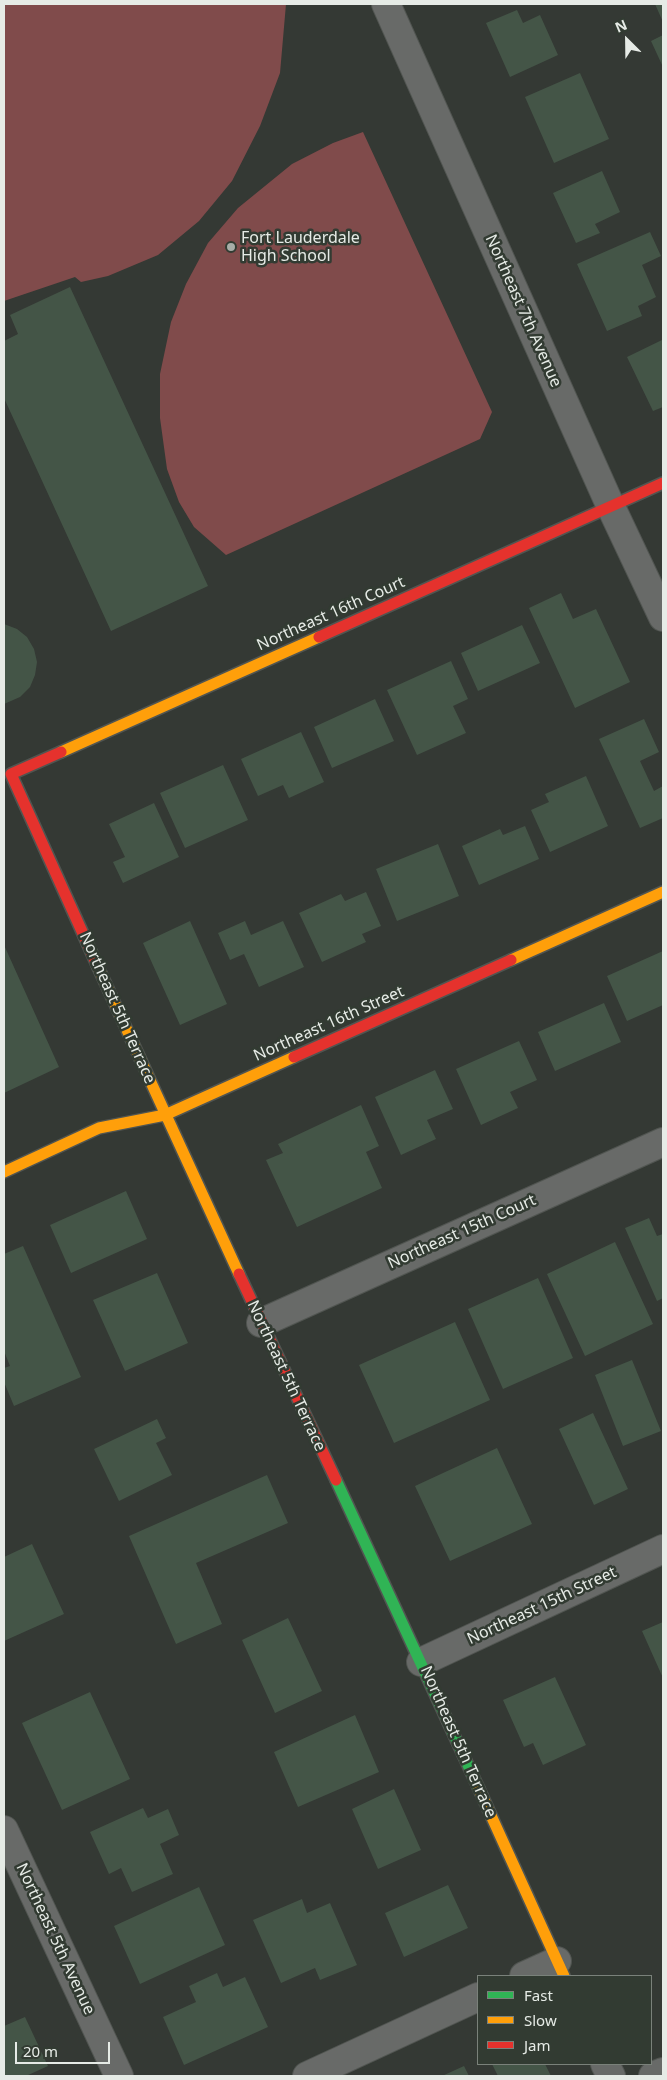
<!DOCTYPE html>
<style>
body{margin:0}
#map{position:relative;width:667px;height:2080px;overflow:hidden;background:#343934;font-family:"Noto Sans",sans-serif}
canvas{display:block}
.frame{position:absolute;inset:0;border:5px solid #e6ebe6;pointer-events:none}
.legend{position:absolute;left:477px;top:1975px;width:175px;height:90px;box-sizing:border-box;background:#323b32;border:1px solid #7a817a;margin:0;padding:6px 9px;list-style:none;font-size:15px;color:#e6ebe6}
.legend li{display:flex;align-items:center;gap:10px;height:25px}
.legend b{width:25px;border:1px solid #7a817a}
.north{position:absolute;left:602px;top:15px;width:50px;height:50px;-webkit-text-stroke:4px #323b32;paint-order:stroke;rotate:337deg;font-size:14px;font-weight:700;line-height:20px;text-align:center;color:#e6ebe6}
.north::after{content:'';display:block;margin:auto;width:18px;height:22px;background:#e6ebe6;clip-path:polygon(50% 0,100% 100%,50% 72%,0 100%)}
.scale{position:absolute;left:15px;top:2042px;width:95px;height:22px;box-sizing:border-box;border:2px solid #e6ebe6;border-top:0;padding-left:6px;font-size:15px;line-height:18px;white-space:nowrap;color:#e6ebe6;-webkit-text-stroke:4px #323b32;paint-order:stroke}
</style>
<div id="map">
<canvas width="667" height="2080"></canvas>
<div class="frame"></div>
<ul class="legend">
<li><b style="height:6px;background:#30b455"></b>Fast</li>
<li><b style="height:6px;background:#ff9f0a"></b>Slow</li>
<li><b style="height:6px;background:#e5322d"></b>Jam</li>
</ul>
<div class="north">N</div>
<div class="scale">20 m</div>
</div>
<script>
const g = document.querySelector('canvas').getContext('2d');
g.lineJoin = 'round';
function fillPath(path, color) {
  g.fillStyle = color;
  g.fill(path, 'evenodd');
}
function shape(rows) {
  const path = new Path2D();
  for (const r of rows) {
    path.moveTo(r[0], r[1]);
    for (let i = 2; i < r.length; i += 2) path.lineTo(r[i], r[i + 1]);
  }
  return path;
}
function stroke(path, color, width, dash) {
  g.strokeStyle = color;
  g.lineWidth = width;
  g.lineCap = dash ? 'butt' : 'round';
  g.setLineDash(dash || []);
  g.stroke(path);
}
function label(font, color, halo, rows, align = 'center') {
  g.font = font + ' "Noto Sans",sans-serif';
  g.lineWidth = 5;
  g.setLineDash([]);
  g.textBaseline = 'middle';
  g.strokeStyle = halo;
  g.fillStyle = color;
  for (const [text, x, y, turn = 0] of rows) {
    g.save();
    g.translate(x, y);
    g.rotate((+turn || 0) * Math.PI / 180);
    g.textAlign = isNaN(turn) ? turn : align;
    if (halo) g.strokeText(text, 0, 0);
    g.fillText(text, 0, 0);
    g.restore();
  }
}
fillPath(shape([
 [4,4,286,4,280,73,260,126,232,181,199,221,158,255,108,276,81,282,75,277,4,301],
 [363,132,492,412,480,439,226,555,194,527,179,502,167,469,160,418,160,374,171,322,186,284,208,243,238,208,292,164,333,143]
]), '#804b4b');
fillPath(shape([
 [655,4,663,4,663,22],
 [517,10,523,23,540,15,558,55,510,77,486,23],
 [663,35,663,67,651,41],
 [580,73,609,139,554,163,525,97],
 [602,171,620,212,595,224,600,233,576,243,553,193],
 [650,232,661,256,642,265,656,297,638,306,642,316,607,331,577,264],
 [70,287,208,586,111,631,4,398,4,341,18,334,10,315],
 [662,340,663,407,653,411,627,357],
 [561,593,573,619,596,609,630,682,575,708,529,608],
 [4,624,17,629,27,637,34,649,37,662,35,675,30,687,20,697,4,704],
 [522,625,540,663,478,691,461,653],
 [451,661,468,699,453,706,466,733,417,755,387,690],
 [375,699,394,741,332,768,314,727],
 [644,719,659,752,640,761,654,791,663,786,663,818,640,828,599,739],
 [301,732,324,782,289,798,283,785,258,796,241,759],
 [223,765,248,820,185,848,160,793],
 [586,776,608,826,550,852,531,810,549,802,545,794],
 [154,803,179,857,123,883,113,862,125,857,109,824],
 [525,826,539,859,479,885,462,846,500,829,503,835],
 [438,844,459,896,397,921,376,869],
 [366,892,381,926,362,934,366,942,322,962,299,913,341,894,345,901],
 [190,921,227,1004,180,1025,143,943],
 [245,921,251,935,283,921,304,967,259,987,244,954,230,960,218,933],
 [4,945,59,1067,4,1093],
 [663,951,663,1005,627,1021,607,976],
 [604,1003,621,1042,555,1071,538,1032],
 [519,1041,537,1080,510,1092,518,1108,481,1125,456,1069],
 [435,1070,453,1109,427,1120,436,1139,401,1155,375,1097],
 [361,1105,379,1146,366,1152,382,1188,297,1227,266,1160,283,1153,278,1144],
 [126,1191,147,1239,71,1273,50,1225],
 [649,1218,657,1236,663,1234,663,1298,657,1301,625,1228],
 [615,1242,653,1324,585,1356,547,1274],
 [23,1246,81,1377,14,1406,4,1382,4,1368,10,1366,4,1351,4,1254],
 [157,1273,188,1343,125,1371,93,1300],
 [538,1278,573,1358,503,1389,468,1309],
 [455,1322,490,1400,394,1443,359,1365],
 [632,1360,661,1431,623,1446,595,1375],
 [593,1413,628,1489,594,1505,559,1429],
 [157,1419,166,1438,156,1443,172,1475,119,1501,94,1449],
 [497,1448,532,1524,450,1561,415,1486],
 [267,1475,288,1523,196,1563,222,1624,176,1644,129,1536],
 [32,1544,64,1614,4,1641,4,1557],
 [288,1618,322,1691,275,1713,242,1640],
 [663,1622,663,1678,642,1631],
 [555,1677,586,1745,543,1765,533,1743,524,1747,503,1700],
 [90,1692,130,1779,62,1810,22,1723],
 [355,1715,379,1772,298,1807,274,1752],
 [394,1789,421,1850,378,1869,352,1809],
 [143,1808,148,1818,168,1809,179,1835,160,1844,173,1874,132,1892,121,1868,109,1874,90,1832],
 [448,1885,468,1928,404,1957,385,1913],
 [199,1887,225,1945,140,1984,114,1926],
 [302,1899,307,1913,330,1903,357,1965,320,1980,315,1968,281,1983,253,1920],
 [217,1973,223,1987,245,1977,268,2027,184,2065,163,2017,196,2002,189,1986],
 [25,2017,48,2066,26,2076,4,2076,4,2026],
 [492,2064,545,2064,551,2076,498,2076],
 [464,2066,469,2076,442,2076]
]), '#445547');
const street = shape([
 [386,4,611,507,663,617],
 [261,1323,663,1142],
 [421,1662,663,1549],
 [4,1830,119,2076],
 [524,1976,557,1961],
 [605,2064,611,2076],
 [307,2076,478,1997],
 [653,2076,663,2072]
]);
const fast = shape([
 [336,1480,479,1789]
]);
const slow = shape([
 [61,752,319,637],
 [511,960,663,892],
 [98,967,239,1274],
 [4,1172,99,1128,165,1115,294,1057],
 [479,1789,564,1976]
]);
const jam = shape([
 [319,637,663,483],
 [61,752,11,774,98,967],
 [294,1057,511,960],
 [239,1274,336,1480]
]);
stroke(street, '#515551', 30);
stroke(fast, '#515551', 14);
stroke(slow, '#515551', 14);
stroke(jam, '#515551', 14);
stroke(street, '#686a68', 28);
stroke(fast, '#30b455', 11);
stroke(slow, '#ff9f0a', 11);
stroke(jam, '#e5322d', 11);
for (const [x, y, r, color] of [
 [231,247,5,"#a8ada8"]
]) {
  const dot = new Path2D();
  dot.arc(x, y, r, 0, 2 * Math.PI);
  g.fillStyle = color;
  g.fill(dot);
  stroke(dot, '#323b32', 2);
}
label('16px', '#e6ebe6', '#323b32', [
 ["Fort Lauderdale",241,238],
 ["High School",241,256]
], 'left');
label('16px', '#e6ebe6', '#323b32', [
 ["Northeast 7th Avenue",523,311,66],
 ["Northeast 16th Court",331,614,-24],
 ["Northeast 5th Terrace",117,1008,66],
 ["Northeast 16th Street",329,1024,-24],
 ["Northeast 15th Court",462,1232,-24],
 ["Northeast 5th Terrace",286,1376,65],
 ["Northeast 15th Street",542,1606,-25],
 ["Northeast 5th Terrace",458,1742,66],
 ["Northeast 5th Avenue",55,1939,65]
]);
</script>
